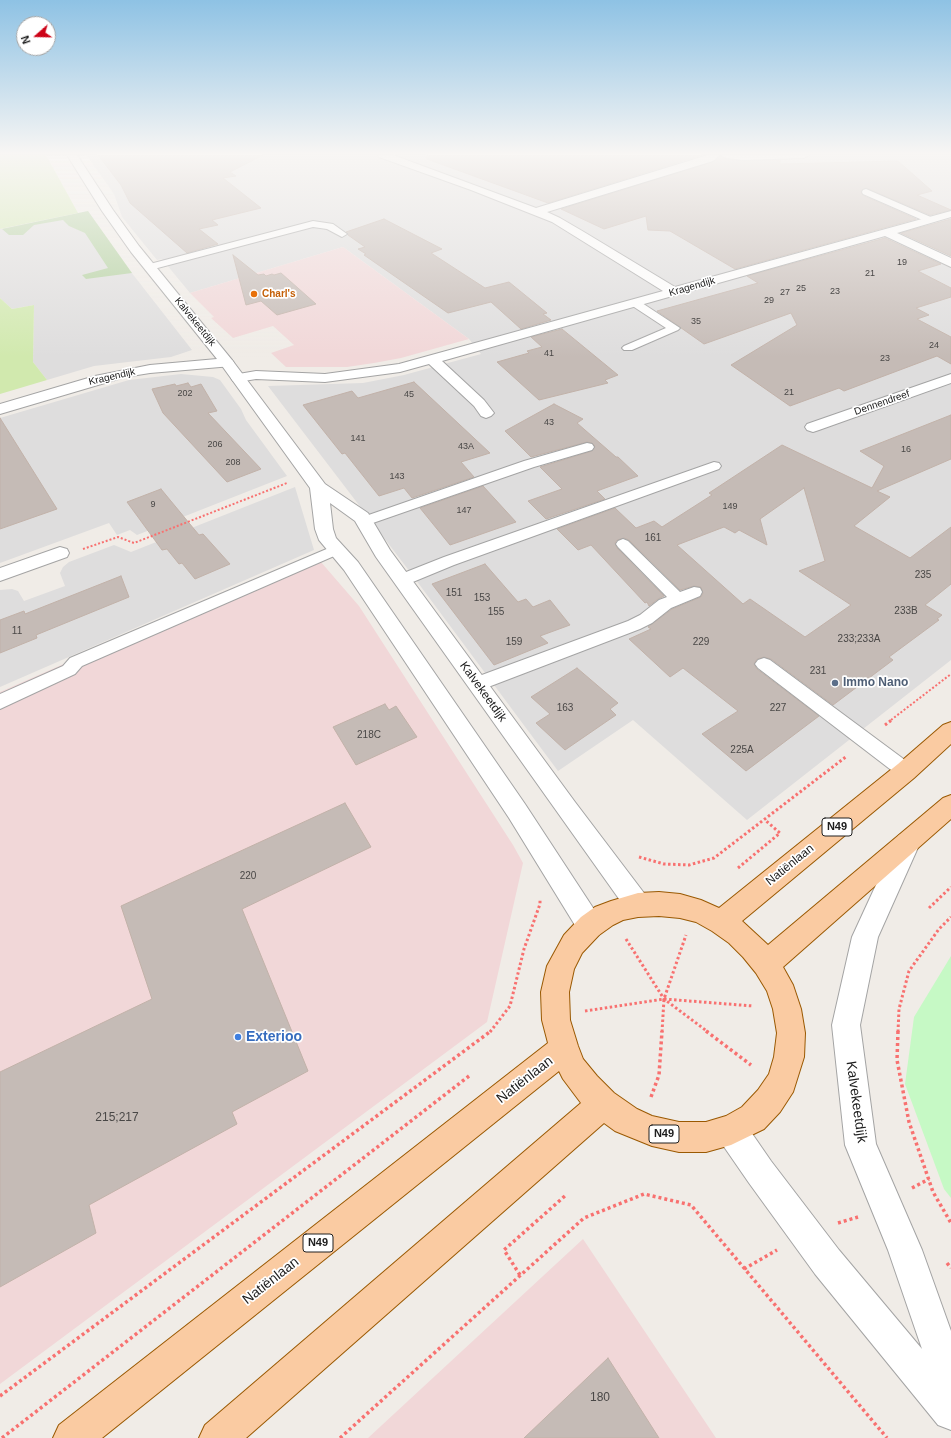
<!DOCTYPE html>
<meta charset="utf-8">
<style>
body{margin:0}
#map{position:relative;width:951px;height:1438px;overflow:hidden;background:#f0ece7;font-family:Arial,sans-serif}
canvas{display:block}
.north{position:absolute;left:16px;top:16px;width:40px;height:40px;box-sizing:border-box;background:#fff;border:1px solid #a6a6a6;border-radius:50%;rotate:250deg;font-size:11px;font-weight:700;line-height:16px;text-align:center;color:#202020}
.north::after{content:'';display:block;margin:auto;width:14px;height:18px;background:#cd0317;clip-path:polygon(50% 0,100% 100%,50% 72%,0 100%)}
</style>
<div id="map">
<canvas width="951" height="1438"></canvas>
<div class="north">N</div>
</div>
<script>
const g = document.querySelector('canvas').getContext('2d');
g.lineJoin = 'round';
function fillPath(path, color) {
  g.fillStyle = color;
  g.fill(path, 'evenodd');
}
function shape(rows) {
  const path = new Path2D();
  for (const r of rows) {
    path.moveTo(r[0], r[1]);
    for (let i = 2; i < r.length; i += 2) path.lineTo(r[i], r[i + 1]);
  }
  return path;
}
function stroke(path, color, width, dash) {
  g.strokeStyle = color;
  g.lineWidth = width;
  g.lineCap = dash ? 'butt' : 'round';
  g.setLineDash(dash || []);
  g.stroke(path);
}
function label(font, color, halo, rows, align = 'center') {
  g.font = font + ' Arial,sans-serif';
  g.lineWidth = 3.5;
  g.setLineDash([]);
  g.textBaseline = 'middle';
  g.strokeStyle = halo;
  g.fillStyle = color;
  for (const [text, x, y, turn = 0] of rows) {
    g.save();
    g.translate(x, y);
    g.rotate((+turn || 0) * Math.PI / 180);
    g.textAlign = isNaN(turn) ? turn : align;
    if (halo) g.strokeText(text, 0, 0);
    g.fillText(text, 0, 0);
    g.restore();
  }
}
fillPath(shape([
 [89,155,951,155,951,660,747,820,633,720,558,771,407,568,268,386,363,383,404,375,481,354,469,339,343,247,190,293,162,259,157,260,122,217,114,194,87,156],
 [88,211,117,254,192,350,171,357,94,366,47,380,33,362,34,305,12,309,0,298,0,229],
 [181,374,213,377,220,380,241,409,246,420,287,476,137,535,130,530,117,535,109,523,0,563,0,418,129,380],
 [295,487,314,550,0,687,0,590,12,589,18,591,24,601,65,586,60,573,63,567,69,562,114,545,131,552]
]), '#dedddd');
fillPath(shape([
 [343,247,469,339,401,358,374,363,347,367,286,367,271,353,294,345,273,326,233,338,211,318,214,317,190,293],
 [314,554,359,606,513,845,523,863,487,1022,0,1384,0,692],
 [583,1239,716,1438,368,1438]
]), '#f1d7d8');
fillPath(shape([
 [0,155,46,155,78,213,0,229],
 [0,298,12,309,34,305,33,362,47,380,0,394]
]), '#d1e9ae');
fillPath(shape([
 [88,211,132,273,86,279,82,275,108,268,85,233,69,226,63,220,34,225,23,235,9,235,2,229]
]), '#b0cf9c');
fillPath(shape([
 [951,956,951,1198,944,1189,905,1084,914,1017]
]), '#c6f9c5');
const building = shape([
 [98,155,263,155,230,172,236,176,223,178,261,208,212,220,218,225,199,229,218,244,187,253,130,203,121,185,98,155],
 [427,155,702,155,548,203,427,159,427,155],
 [721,156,726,159,743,161,780,160,780,164,898,161,932,191,917,195,951,210,930,215,866,188,861,191,862,195,916,219,735,269,670,231,648,230,646,216,604,229,561,209,713,162,721,156],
 [384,219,442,249,431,253,485,288,509,282,547,313,543,314,551,320,521,329,491,302,448,313,364,255,366,254,358,249,365,247,348,235,348,234,346,232,384,219],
 [951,219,951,256,901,233,951,219],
 [885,238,941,264,918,271,951,288,951,297,916,308,929,315,917,319,951,337,951,364,937,356,844,391,839,388,790,406,731,365,797,325,791,313,704,344,657,311,758,283,747,276,885,238],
 [233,255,258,275,264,274,266,276,272,274,274,275,281,273,316,304,277,315,261,301,246,305,233,255],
 [562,329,618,375,605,380,608,383,539,400,497,362,529,353,527,351,542,347,531,337,562,329],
 [414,382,490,453,461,462,474,477,412,498,404,488,379,496,345,453,342,454,303,405,352,391,358,398,414,382],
 [188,383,191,387,201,384,217,411,208,413,261,469,227,482,163,413,152,389,175,384,176,386,188,383],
 [554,404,583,419,577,423,616,457,618,457,638,476,597,491,605,499,546,519,528,501,562,489,540,467,592,451,595,446,592,443,587,442,531,457,505,431,554,404],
 [951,415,951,459,877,491,890,497,854,526,910,558,951,527,951,584,925,605,942,615,937,619,939,620,889,657,893,660,833,705,771,659,764,657,757,659,754,664,757,669,819,716,746,771,702,734,738,711,683,668,670,677,629,639,651,629,648,627,672,609,701,597,703,593,701,587,694,586,680,590,629,540,624,538,617,540,615,543,617,548,664,596,658,599,649,606,647,602,645,603,591,545,578,550,557,529,615,508,636,528,654,521,662,527,712,495,709,493,782,445,872,488,884,466,860,451,951,415],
 [804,488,825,561,799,571,851,605,805,637,750,599,743,604,677,545,724,527,735,533,739,530,767,545,760,519,804,488],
 [0,418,57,509,0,529,0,418],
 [483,486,516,522,450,545,420,508,483,486],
 [161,489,199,535,203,534,230,564,195,579,182,563,179,564,167,549,162,550,127,502,161,489],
 [485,564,518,602,526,599,533,607,550,600,570,625,540,636,548,643,494,665,432,584,485,564],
 [121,576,129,597,36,635,37,638,0,653,0,620,24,611,25,614,121,576],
 [577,668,618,703,610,709,616,715,565,750,536,723,550,714,531,697,577,668],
 [385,704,389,710,396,706,417,737,356,765,333,727,385,704],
 [345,803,371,847,242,909,308,1071,232,1112,237,1124,89,1205,96,1233,0,1287,0,1072,152,999,121,906,345,803],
 [608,1358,659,1438,524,1438,608,1358]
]);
fillPath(building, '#c5bbb6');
stroke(building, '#c2b2a9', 1);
const service = shape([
 [866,189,933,218,935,220,933,222,927,222,863,194,862,192,863,190,866,189],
 [313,221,333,224,347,234,342,237,327,229,313,227,150,270,145,267,146,265,313,221],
 [635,300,639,301,680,328,678,330,632,350,624,350,622,348,624,346,666,328,631,305,630,303,631,301,635,300],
 [587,443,592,444,594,447,592,450,534,467,370,524,365,526,360,524,358,521,360,518,524,461,587,443],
 [714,462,719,463,721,466,719,469,454,565,408,584,402,585,396,584,394,580,396,576,444,557,714,462],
 [623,539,628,541,680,592,694,587,700,588,702,592,700,596,671,608,652,623,640,629,483,689,477,691,471,689,468,684,471,679,628,621,640,615,659,600,667,597,618,547,616,544,618,541,623,539],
 [336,545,341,547,344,550,341,553,82,666,75,674,0,709,0,694,63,666,70,658,336,545],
 [764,658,770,660,913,766,915,771,913,776,906,779,899,776,758,668,755,664,758,660,764,658]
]);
const minor = shape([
 [67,155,77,155,113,210,139,246,232,360,234,363,232,366,150,373,125,377,0,414,0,404,95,376,150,365,217,359,131,252,102,211,67,155],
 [378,155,393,155,536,208,708,155,720,155,713,161,547,212,560,218,584,232,675,287,951,211,951,217,897,233,951,258,951,267,885,236,442,361,484,400,494,413,491,416,486,418,481,416,474,406,429,364,400,372,325,382,256,379,238,382,233,381,231,378,233,375,256,371,325,374,399,364,663,291,552,222,471,190,379,157,378,155],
 [721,155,809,155,804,158,743,160,726,158,721,155],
 [951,374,951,383,819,430,813,432,807,430,805,427,807,424,951,374],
 [60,547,67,549,69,553,67,557,0,581,0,568,60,547]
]);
const tertiary = shape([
 [227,359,232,360,325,484,368,513,390,550,575,802,647,897,651,905,647,913,638,917,629,913,376,557,355,521,330,503,333,529,336,538,358,562,525,804,599,917,603,926,599,935,590,938,581,935,509,818,344,570,319,540,315,529,310,488,220,363,222,360,227,359],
 [908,832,917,835,920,843,878,937,860,1025,876,1144,922,1250,951,1331,951,1430,938,1425,815,1274,749,1183,720,1141,716,1130,720,1119,731,1115,742,1119,771,1161,839,1250,922,1349,888,1250,845,1145,832,1025,852,937,899,835,908,832]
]);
const primary = shape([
 [951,722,951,744,914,778,742,921,768,945,943,798,951,795,951,819,783,967,793,985,801,1009,805,1033,804,1057,793,1092,780,1112,764,1129,731,1145,706,1152,679,1152,652,1146,615,1131,604,1123,246,1438,199,1438,205,1425,581,1103,563,1079,559,1071,102,1438,53,1438,59,1425,548,1043,542,1020,541,992,547,966,564,935,581,917,595,907,611,901,638,893,659,892,680,894,701,900,719,908,898,764,943,725,951,722],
 [659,916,680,918,696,922,712,931,729,943,743,957,756,973,767,991,773,1009,777,1033,774,1057,769,1074,758,1090,742,1107,726,1116,706,1122,679,1122,652,1116,637,1109,614,1093,597,1076,583,1059,578,1046,570,1020,569,992,574,969,582,953,599,935,613,925,623,920,638,917,659,916]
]);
stroke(service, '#a4a4a4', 2);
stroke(minor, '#a4a4a4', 2);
stroke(tertiary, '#a4a4a4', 2);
stroke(primary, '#9a5902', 2);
stroke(shape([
 [83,549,118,537,134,543,287,483],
 [891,720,951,674]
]), '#f87170', 2, [2, 2]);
stroke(shape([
 [885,725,893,719],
 [639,857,664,864,689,865,714,858,847,756],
 [738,868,780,833,765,820],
 [929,908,951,887],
 [626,939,664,999,708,1032],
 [585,1011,664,999,753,1006],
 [490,1032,510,1006,524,949,540,904,540,900],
 [662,1032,664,999,686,935],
 [898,1032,899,1009,909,971,939,929,951,917]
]), '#f87170', 3, [2.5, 2.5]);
stroke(shape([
 [706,1031,751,1065],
 [898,1031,897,1060,909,1122,933,1192,951,1223],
 [651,1097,659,1075,662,1031],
 [912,1188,929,1179],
 [838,1223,858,1217],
 [947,1263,951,1268],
 [744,1269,777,1250],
 [520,1275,504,1250,566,1195],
 [0,1396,491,1031],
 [2,1438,469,1076],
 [340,1438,584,1218,644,1194,691,1205,887,1438]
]), '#f87170', 3.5, [3, 3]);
fillPath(service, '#fff');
fillPath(minor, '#fff');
fillPath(tertiary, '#fff');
fillPath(primary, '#facba2');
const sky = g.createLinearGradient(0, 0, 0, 357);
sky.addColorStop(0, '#8ec2e4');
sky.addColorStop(0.43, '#f8f6f4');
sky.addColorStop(1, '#f8f6f400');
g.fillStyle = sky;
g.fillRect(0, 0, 951, 357);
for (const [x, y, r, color] of [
 [254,294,4,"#e8710a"],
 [835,683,4,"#5c6f8a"],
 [238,1037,4,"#3f7fe0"]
]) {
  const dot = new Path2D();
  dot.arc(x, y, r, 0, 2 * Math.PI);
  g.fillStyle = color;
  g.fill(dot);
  stroke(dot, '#fff', 1.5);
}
label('9px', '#494746', null, [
 ["19",902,263],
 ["21",870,274],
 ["25",801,289],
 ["23",835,292],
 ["27",785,293],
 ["29",769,301],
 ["35",696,322],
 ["24",934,346],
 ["41",549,354],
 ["23",885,359],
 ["21",789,393],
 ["202",185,394],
 ["45",409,395],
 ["43",549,423],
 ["141",358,439],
 ["206",215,445],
 ["43A",466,447],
 ["16",906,450],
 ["208",233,463],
 ["143",397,477],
 ["9",153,505],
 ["149",730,507],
 ["147",464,511]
]);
label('10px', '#202020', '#fff', [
 ["Kragendijk",692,287,-16],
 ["Kalvekeetdijk",195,322,51],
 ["Kragendijk",112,377,-13],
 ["Dennendreef",882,403,-19]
]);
label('bold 10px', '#c56008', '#fff', [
 ["Charl's",262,294]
], 'left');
label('10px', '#494746', null, [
 ["161",653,538],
 ["235",923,575],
 ["151",454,593],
 ["153",482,598],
 ["233B",906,611],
 ["155",496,612],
 ["11",17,631],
 ["233;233A",859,639],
 ["159",514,642],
 ["229",701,642],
 ["231",818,671],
 ["163",565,708],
 ["227",778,708],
 ["218C",369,735],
 ["225A",742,750],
 ["220",248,876]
]);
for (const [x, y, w] of [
 [837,827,30],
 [664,1134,30],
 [318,1243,30]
]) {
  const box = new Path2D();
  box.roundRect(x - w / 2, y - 9, w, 18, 3);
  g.fillStyle = '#fff';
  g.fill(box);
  stroke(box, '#202020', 1);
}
label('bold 11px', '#202020', null, [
 ["N49",837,827],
 ["N49",664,1134],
 ["N49",318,1243]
]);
label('bold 12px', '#4e5e75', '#fff', [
 ["Immo Nano",843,683]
], 'left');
label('12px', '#202020', '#fff', [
 ["Kalvekeetdijk",483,692,54],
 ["Natiënlaan",790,865,-39]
]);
label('12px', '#494746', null, [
 ["215;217",117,1118],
 ["180",600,1398]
]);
label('bold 14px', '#366cbe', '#fff', [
 ["Exterioo",246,1037]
], 'left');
label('14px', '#202020', '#fff', [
 ["Natiënlaan",525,1080,-38],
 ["Kalvekeetdijk",856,1102,82],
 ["Natiënlaan",271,1281,-38]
]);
</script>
